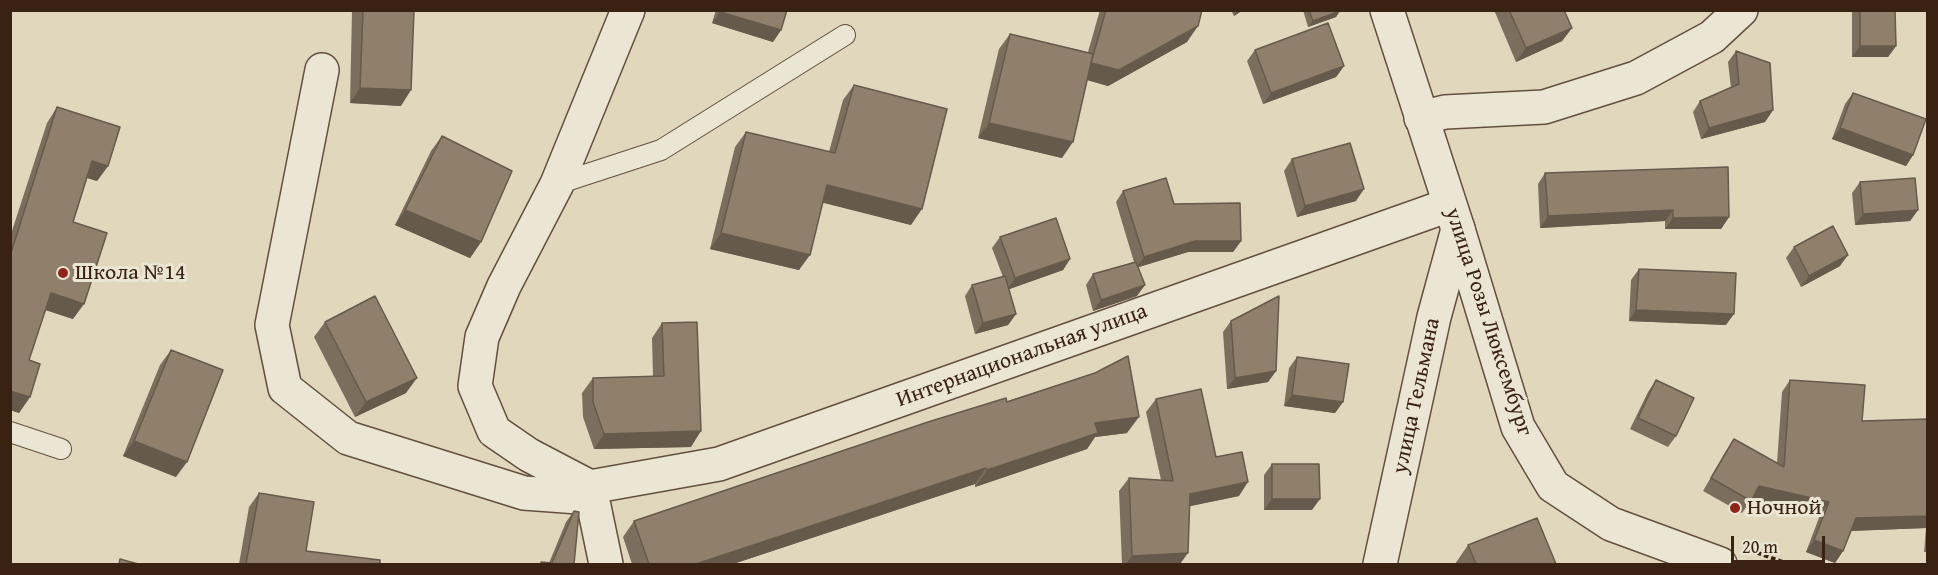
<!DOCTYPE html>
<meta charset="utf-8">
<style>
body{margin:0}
#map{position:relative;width:1938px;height:575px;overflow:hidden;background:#e0d7bd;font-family:"Gentium Book Plus",serif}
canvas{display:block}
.frame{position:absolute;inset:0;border:12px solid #3a2213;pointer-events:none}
.scale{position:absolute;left:1731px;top:536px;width:94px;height:27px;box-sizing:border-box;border:3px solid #3a2213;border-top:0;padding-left:8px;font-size:18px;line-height:21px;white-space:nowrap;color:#3a2213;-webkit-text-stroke:4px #ebe5d4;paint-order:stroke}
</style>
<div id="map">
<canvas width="1938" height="575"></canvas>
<div class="frame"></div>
<div class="scale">20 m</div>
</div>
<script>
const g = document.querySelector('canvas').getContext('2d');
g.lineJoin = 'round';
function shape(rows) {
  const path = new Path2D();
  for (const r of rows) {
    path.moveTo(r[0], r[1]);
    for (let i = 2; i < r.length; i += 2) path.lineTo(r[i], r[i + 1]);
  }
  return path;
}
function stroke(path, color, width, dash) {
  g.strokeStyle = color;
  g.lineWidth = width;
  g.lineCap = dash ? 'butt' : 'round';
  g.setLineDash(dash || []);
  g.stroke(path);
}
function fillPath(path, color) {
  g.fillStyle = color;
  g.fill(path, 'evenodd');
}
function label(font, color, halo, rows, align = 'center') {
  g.font = font + ' "Gentium Book Plus",serif';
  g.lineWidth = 6;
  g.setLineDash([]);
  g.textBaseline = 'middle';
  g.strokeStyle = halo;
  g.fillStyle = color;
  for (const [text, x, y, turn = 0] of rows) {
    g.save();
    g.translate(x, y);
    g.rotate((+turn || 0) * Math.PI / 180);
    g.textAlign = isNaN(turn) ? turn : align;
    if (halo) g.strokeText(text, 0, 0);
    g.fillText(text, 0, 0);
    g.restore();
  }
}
const service = shape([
 [557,184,661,150,845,35],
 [10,432,61,449]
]);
const minor = shape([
 [322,70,272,325,285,388,348,438,524,493,592,498],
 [1421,118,1445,112,1544,107,1636,78,1712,37,1741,10],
 [590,487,719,464,1449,205],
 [590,487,529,455,494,431,475,386,482,337,504,286,557,184,628,10],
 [590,487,606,564],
 [1380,564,1434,317,1458,229]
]);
const tertiary = shape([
 [1387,10,1458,229,1518,427,1553,486,1611,524,1720,564]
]);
stroke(service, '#644f3e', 22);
stroke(minor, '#644f3e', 36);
stroke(tertiary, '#644f3e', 36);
stroke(shape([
 [1750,550,1788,564]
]), '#3a2213', 4, [4.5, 3]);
stroke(service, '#ebe5d4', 20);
stroke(minor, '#ebe5d4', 33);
stroke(tertiary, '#ebe5d4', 33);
fillPath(shape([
 [414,10,401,106,350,103,352,11],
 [716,10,787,10,781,30,773,42,712,23],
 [1100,10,1202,10,1187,42,1108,86,1087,80,1062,158,978,138,999,49,1010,34,1088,52],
 [1231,10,1243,10,1234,16],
 [1303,10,1340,10,1336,17,1308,27],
 [1494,10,1564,10,1572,28,1562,41,1516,62],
 [1852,10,1895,10,1896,46,1888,57,1852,57],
 [1255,50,1344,66,1336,77,1263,104,1247,61],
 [1736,51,1773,110,1765,122,1701,139,1693,112,1700,101,1731,88,1728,62],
 [854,85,911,225,823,202,799,270,710,249,735,147,746,132,829,152,843,100],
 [1853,93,1913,155,1906,166,1832,139,1845,104],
 [57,107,108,166,97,181,87,178,73,222,73,319,45,310,29,360,30,397,19,413,10,410,10,237,47,123],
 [442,136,481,242,470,258,395,225,431,151],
 [1292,159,1356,201,1297,217,1284,171],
 [1545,173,1729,217,1721,229,1665,229,1665,221,1540,228,1538,184],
 [1860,182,1918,210,1910,221,1855,225,1852,193],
 [1123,191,1174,204,1241,241,1233,252,1188,252,1138,267,1137,296,1093,311,1086,285,1093,274,1134,262,1116,202],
 [1000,237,1070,259,1063,270,1009,289,1016,314,1008,325,975,334,965,296,972,285,1003,277,992,248],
 [1794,247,1840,266,1801,287,1786,258],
 [1639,269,1726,325,1629,321,1631,280],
 [1231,321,1276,371,1268,382,1227,389,1223,332],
 [325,322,406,393,355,417,314,337],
 [662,323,691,447,594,449,583,417,582,393,593,378,653,376,652,338],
 [171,350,176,477,123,456,160,365],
 [1297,357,1343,402,1335,413,1284,406,1289,368],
 [1095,373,1127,433,1095,437,1087,449,975,487,975,484,733,564,632,564,623,537,634,521],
 [1656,380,1676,436,1668,447,1630,429,1648,392],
 [1790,380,1862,421,1928,419,1928,552,1924,552,1926,528,1851,531,1843,551,1835,563,1806,552,1820,515,1752,499,1742,513,1703,491,1726,451,1734,439,1777,463,1782,392],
 [1156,399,1216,457,1239,496,1190,506,1180,564,1122,564,1119,491,1129,478,1161,480,1146,412],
 [1272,464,1312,510,1264,510,1264,475],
 [259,493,306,551,380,564,239,564,249,507],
 [574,511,574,564,540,564,541,562,549,563,566,522],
 [1468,545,1556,564,1455,564]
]), '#7c6e5c');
fillPath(shape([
 [1237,10,1243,10,1234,16],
 [1340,11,1336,17,1308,27,1313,21],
 [720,12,781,30,773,42,712,23],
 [1198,26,1187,42,1108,86,1080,78,1091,63],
 [1572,28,1562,41,1516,62,1526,48],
 [1860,46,1896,46,1888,57,1852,57],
 [1344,66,1336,77,1263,104,1271,93],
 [360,88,411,90,401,106,350,103],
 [1773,110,1765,122,1701,139,1709,128],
 [989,123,1073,142,1062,158,978,138],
 [1840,128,1913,155,1906,166,1832,139],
 [92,161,108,166,97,181,81,176],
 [827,185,922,209,911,225,816,201],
 [1364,189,1356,201,1297,217,1305,206],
 [405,210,481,242,470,258,395,225],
 [1673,210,1665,221,1540,228,1548,216],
 [1918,210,1910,221,1855,225,1863,214],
 [1729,217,1721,229,1665,229,1673,218],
 [721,233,810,255,799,270,710,249],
 [1195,241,1241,241,1233,252,1188,252,1136,268,1144,257],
 [1848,255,1840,266,1801,287,1809,276],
 [1070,259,1063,270,1007,290,1015,278],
 [1145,285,1137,296,1093,311,1101,300],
 [51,293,84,304,73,319,40,308],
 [1636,310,1734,314,1726,325,1629,321],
 [1016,314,1008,325,975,334,983,323],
 [1276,371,1268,382,1227,389,1235,378],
 [417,378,406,393,355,417,366,402],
 [10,391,30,397,19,413,10,410],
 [1292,395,1343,402,1335,413,1284,406],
 [1139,417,1127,433,1095,437,1087,449,975,487,987,470,1095,423],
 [701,431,691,447,594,449,604,434],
 [134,441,187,462,176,477,123,456],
 [986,468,975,484,733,564,696,564],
 [1248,482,1239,496,1181,508,1190,494],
 [1759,486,1829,502,1820,515,1751,499],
 [1272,499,1320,499,1312,510,1264,510],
 [1928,516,1928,526,1926,528,1847,531,1856,518],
 [1814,540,1843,551,1835,563,1806,552],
 [1188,553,1180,564,1126,564,1132,556]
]), '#655a4b');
const building = shape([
 [363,10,414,10,411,90,360,88,363,10],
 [721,10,787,10,781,30,720,12,721,10],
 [1106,10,1202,10,1198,26,1119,70,1091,63,1106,10],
 [1309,10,1340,10,1340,11,1313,21,1309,10],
 [1509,10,1564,10,1572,28,1526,48,1509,10],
 [1860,10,1895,10,1896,46,1860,46,1860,10],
 [1328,23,1344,66,1271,93,1255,50,1328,23],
 [1010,34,1093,54,1073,142,989,123,1010,34],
 [1736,51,1770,63,1773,110,1709,128,1700,101,1739,84,1736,51],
 [854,85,947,109,922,209,827,185,810,255,721,233,746,132,835,153,854,85],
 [1853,93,1926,119,1913,155,1840,128,1853,93],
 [57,107,120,127,108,166,92,161,73,222,107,233,84,304,51,293,29,360,40,364,30,397,10,391,10,256,57,107],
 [442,136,512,171,481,242,405,210,442,136],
 [1350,143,1364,189,1305,206,1292,159,1350,143],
 [1728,167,1729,217,1673,218,1673,210,1548,216,1545,173,1728,167],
 [1166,178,1174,204,1240,203,1241,241,1195,241,1144,257,1123,191,1166,178],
 [1915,178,1918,210,1863,214,1860,182,1915,178],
 [1056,218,1070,259,1015,278,1000,237,1056,218],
 [1833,226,1848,255,1809,276,1794,247,1833,226],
 [1136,262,1145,285,1101,300,1093,274,1136,262],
 [1639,269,1736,273,1734,314,1636,310,1639,269],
 [1005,276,1016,314,983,323,972,285,1005,276],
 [375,296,417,378,366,402,325,322,375,296],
 [1279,296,1276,371,1235,378,1231,321,1279,296],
 [697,322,701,431,604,434,593,402,593,378,664,376,662,323,697,322],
 [171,350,223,370,187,462,134,441,171,350],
 [1128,356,1139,417,1095,423,1098,433,987,470,986,468,696,564,649,564,634,521,928,422,1006,398,1007,402,1095,373,1128,356],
 [1297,357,1349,364,1343,402,1292,395,1297,357],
 [1656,380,1694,398,1676,436,1638,418,1656,380],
 [1790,380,1865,385,1862,421,1928,419,1928,516,1856,518,1843,551,1814,540,1829,502,1759,486,1751,501,1711,478,1734,439,1784,467,1790,380],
 [1201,389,1216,457,1242,452,1248,482,1190,494,1188,553,1132,556,1129,478,1173,481,1156,399,1201,389],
 [1272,464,1319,464,1320,499,1272,499,1272,464],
 [259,493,314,502,306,551,380,560,380,564,246,564,259,493],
 [574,511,579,512,574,564,541,564,541,562,552,563,574,511],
 [1537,518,1556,564,1476,564,1468,545,1537,518],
 [120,559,138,564,119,564,120,559]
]);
fillPath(building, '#90806b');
stroke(building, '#655a4b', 1.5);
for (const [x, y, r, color] of [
 [63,273,6,"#8f2418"],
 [1735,508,6,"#8f2418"]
]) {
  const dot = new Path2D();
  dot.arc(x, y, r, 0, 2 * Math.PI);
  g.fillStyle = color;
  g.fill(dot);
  stroke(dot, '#ebe5d4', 2);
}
label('22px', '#3a2213', '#ebe5d4', [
 ["Школа №14",75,273],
 ["Ночной",1747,508]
], 'left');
label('22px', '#3a2213', '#ebe5d4', [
 ["улица Розы Люксембург",1488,322,72],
 ["Интернациональная улица",1022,356,-20],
 ["улица Тельмана",1417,396,-78]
]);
</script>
